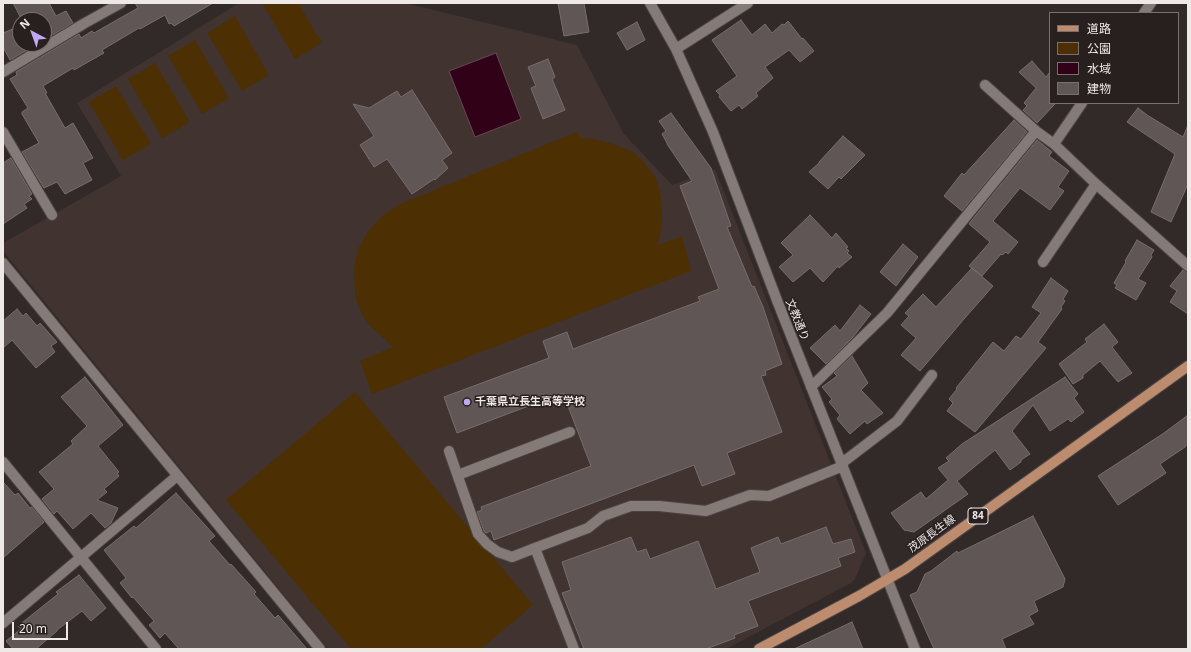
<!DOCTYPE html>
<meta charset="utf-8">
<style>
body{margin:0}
#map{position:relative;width:1191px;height:652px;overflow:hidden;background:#322a28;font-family:"Noto Sans","Noto Sans JP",sans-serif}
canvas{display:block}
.frame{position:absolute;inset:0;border:4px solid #eee8e7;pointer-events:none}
.legend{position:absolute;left:1049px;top:12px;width:130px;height:92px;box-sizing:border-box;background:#28201e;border:1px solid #77706e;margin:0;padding:5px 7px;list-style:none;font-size:12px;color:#eee8e7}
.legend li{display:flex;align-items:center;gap:8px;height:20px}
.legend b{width:20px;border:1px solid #77706e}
.north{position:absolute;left:12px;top:12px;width:40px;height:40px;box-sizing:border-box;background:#28201e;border:1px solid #77706e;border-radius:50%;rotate:319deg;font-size:11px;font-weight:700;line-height:16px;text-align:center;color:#eee8e7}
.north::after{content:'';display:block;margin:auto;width:14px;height:18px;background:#c0a8f4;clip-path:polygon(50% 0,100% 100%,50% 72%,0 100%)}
.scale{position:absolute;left:12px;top:622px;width:56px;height:18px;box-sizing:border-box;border:2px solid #eee8e7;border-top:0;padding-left:5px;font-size:12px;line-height:14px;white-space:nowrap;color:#eee8e7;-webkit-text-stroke:3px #28201e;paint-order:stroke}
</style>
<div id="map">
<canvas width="1191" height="652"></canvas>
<div class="frame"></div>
<ul class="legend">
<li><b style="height:5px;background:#bd8c6e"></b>道路</li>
<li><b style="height:11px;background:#4c3003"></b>公園</li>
<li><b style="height:11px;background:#310118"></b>水域</li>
<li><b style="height:11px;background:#605656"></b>建物</li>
</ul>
<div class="north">N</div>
<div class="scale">20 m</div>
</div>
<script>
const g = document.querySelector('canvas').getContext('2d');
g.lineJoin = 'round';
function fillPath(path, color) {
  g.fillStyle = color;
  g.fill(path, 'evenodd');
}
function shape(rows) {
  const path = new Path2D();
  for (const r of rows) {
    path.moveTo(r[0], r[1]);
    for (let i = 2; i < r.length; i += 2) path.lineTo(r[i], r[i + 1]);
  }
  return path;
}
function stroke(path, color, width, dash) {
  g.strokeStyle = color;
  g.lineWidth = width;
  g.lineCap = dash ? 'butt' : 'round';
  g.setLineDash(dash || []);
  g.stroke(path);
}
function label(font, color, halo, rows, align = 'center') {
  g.font = font + ' "Noto Sans","Noto Sans JP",sans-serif';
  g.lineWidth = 3;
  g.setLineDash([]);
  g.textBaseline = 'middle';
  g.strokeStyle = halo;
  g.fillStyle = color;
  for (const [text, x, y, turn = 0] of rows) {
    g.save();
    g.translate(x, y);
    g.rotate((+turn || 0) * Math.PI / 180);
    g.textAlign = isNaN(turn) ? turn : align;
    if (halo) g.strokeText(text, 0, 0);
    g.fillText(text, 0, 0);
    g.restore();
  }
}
fillPath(shape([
 [239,3,405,3,577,45,624,134,672,185,715,169,866,553,855,579,851,583,726,649,328,649,3,251,3,243,121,176,77,103]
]), '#41332f');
fillPath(shape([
 [262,3,298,3,322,43,295,59],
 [235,16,269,75,242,91,207,33],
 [195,40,229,98,202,114,168,56],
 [155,63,190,122,162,138,128,79],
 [116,86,151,144,123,160,89,102],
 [577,132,581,138,589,138,611,143,633,152,641,159,655,177,658,184,661,198,662,214,661,231,658,245,682,236,691,271,372,394,360,361,393,347,368,324,363,316,356,299,355,289,354,268,358,249,367,233,382,216,400,204],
 [355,392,533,605,481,649,351,649,226,500]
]), '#4c3003');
const water = shape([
 [496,53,521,119,475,137,449,71,496,53]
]);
fillPath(water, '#310118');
stroke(water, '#6a4656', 1);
const building = shape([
 [13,3,49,3,56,16,66,11,73,23,44,40,44,20,22,20,13,3],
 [135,3,213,3,174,26,171,23,169,24,165,15,140,29,139,28,102,50,104,53,74,70,73,68,43,86,47,93,45,93,65,128,73,123,93,158,83,163,92,180,65,194,57,182,44,188,22,152,39,143,22,114,22,112,28,108,10,79,17,75,16,72,79,34,81,38,92,31,94,33,138,8,135,3],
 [558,3,584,3,589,32,564,36,558,3],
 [741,20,752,35,765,24,772,33,782,24,784,25,788,21,802,39,803,38,814,51,800,62,789,50,765,67,773,78,756,93,758,96,742,109,739,105,731,111,719,97,720,95,716,91,737,76,712,40,741,20],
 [637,22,645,40,627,50,617,33,637,22],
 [20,26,20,44,37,44,10,60,3,47,3,33,20,26],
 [548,59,555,77,552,79,565,110,543,119,531,88,536,86,528,67,548,59],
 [1032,61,1046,77,1050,72,1050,103,1055,104,1037,123,1023,110,1027,106,1024,103,1036,88,1019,72,1032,61],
 [412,90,452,153,442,160,448,168,435,180,434,179,412,194,387,159,374,167,360,145,374,136,353,104,369,108,397,91,401,97,412,90],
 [1138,108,1147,115,1183,137,1188,125,1188,184,1171,222,1151,212,1175,154,1127,122,1138,108],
 [671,113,711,168,731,226,727,227,752,287,754,286,763,307,782,364,765,371,766,375,761,376,782,432,727,453,735,474,702,486,694,465,494,540,491,531,486,533,484,531,477,512,482,510,481,507,591,466,563,393,457,433,444,397,549,358,543,341,567,332,573,349,700,301,698,297,719,289,680,186,692,181,667,144,667,143,662,134,666,131,659,121,671,113],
 [1014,120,1027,132,962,211,944,196,962,173,964,175,1014,120],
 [843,136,865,155,841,179,839,177,828,189,809,172,819,163,819,162,843,136],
 [1037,140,1052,152,1049,156,1069,171,1058,187,1064,191,1050,210,1020,188,993,221,1018,242,1008,254,1006,252,1002,255,1001,254,982,276,969,266,990,242,969,224,972,220,1037,140],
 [11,158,32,194,29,196,32,199,24,204,27,208,3,224,3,163,11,158],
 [810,215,832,238,836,233,848,247,846,248,849,251,847,253,852,257,839,268,838,266,823,282,810,268,793,282,779,267,793,255,781,243,810,215],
 [1137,240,1154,250,1151,255,1152,257,1138,279,1146,283,1136,300,1115,288,1117,285,1114,283,1126,262,1125,261,1137,240],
 [903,244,918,257,896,286,880,272,903,244],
 [972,268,993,286,964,319,920,371,901,355,916,338,901,325,909,316,905,313,923,294,936,307,972,268],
 [1183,270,1188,272,1188,314,1170,302,1177,291,1170,286,1183,270],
 [1051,278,1068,291,1063,299,1065,301,1061,307,1062,309,1038,342,1046,348,975,432,947,411,953,403,949,399,957,389,956,388,993,342,1004,351,1016,336,1021,339,1041,313,1032,307,1051,278],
 [860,305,871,314,853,337,826,364,810,348,835,325,840,331,860,305],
 [17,309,23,316,26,313,37,326,40,323,57,342,51,346,55,352,36,368,12,340,3,348,3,321,17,309],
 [1104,324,1118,342,1112,347,1132,373,1118,382,1100,361,1083,375,1083,378,1073,384,1059,364,1087,342,1085,339,1104,324],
 [852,356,868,383,861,390,883,413,867,424,865,421,850,434,837,419,840,415,829,402,832,399,822,387,837,376,834,373,852,356],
 [85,377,123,425,98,446,119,472,117,473,119,476,104,489,107,492,97,500,118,508,111,523,105,528,91,513,73,529,57,511,54,514,42,499,54,489,39,472,73,444,71,441,87,426,61,397,85,377],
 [1065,377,1078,394,1074,398,1084,412,1071,422,1068,419,1050,431,1033,405,1012,431,1030,454,1021,460,1021,462,1010,470,995,450,957,481,968,494,914,532,904,530,891,513,921,492,926,499,948,480,938,468,949,461,946,458,962,444,1065,377],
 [1188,415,1188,443,1185,447,1160,464,1166,473,1118,505,1098,476,1164,433,1188,415],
 [3,482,15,495,18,493,30,508,32,507,44,522,3,558,3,482],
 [176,493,215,536,209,541,230,565,231,564,256,592,254,594,275,618,278,615,307,649,179,649,165,633,160,638,149,625,154,621,133,597,132,598,120,583,126,578,104,550,134,526,136,528,176,493],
 [1033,516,1065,579,1063,587,1034,601,1038,611,1029,616,1034,624,1002,639,1006,649,934,649,910,595,917,592,925,574,931,571,957,551,958,553,1033,516],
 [826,527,833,544,851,539,855,552,838,558,841,566,748,601,758,626,734,635,735,638,706,649,584,649,562,593,571,590,562,562,631,537,637,552,646,549,650,559,698,541,716,589,760,572,751,548,778,537,781,544,826,527],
 [79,575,106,608,91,621,82,611,57,630,57,631,36,649,13,649,6,641,21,629,18,626,58,594,56,592,79,575],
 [852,622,863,649,794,649,852,622]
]);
fillPath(building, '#605656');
stroke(building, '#776d6d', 1);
const minor = shape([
 [650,3,676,49,713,132,778,303,915,649],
 [1144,13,1151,3],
 [676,49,748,3],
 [3,72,85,23,121,3],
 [985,85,1036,131,1054,144,1096,184,1188,266],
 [3,132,52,215],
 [1054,144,1082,103],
 [1043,262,1096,184],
 [3,263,320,649],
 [811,387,887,313,1036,131],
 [449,451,478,534,487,544,498,552,512,557,535,548],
 [3,462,156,649],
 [842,463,897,421,932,375],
 [458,475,570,432],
 [3,623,177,476],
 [574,649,535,548,588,528,603,516,631,506,659,506,706,511,750,495,769,496,843,466]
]);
const major = shape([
 [759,649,859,596,905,569,1188,366]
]);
stroke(minor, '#4d4544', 12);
stroke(major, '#4d4544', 12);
stroke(minor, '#847a78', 10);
stroke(major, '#bd8c6e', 10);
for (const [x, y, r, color] of [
 [467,402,4,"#c0a8f4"]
]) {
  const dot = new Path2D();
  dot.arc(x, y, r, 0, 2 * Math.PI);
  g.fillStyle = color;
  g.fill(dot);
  stroke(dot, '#28201e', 1.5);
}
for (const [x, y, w] of [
 [978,516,20]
]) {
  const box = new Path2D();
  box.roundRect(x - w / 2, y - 8, w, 16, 3);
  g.fillStyle = '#28201e';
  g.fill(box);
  stroke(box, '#eee8e7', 1);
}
label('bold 10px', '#eee8e7', null, [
 ["84",978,516]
]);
label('11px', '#eee8e7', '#28201e', [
 ["文教通り",797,320,68],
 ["茂原長生線",932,534,-36]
]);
label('bold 11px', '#eee8e7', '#28201e', [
 ["千葉県立長生高等学校",475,402]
], 'left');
</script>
